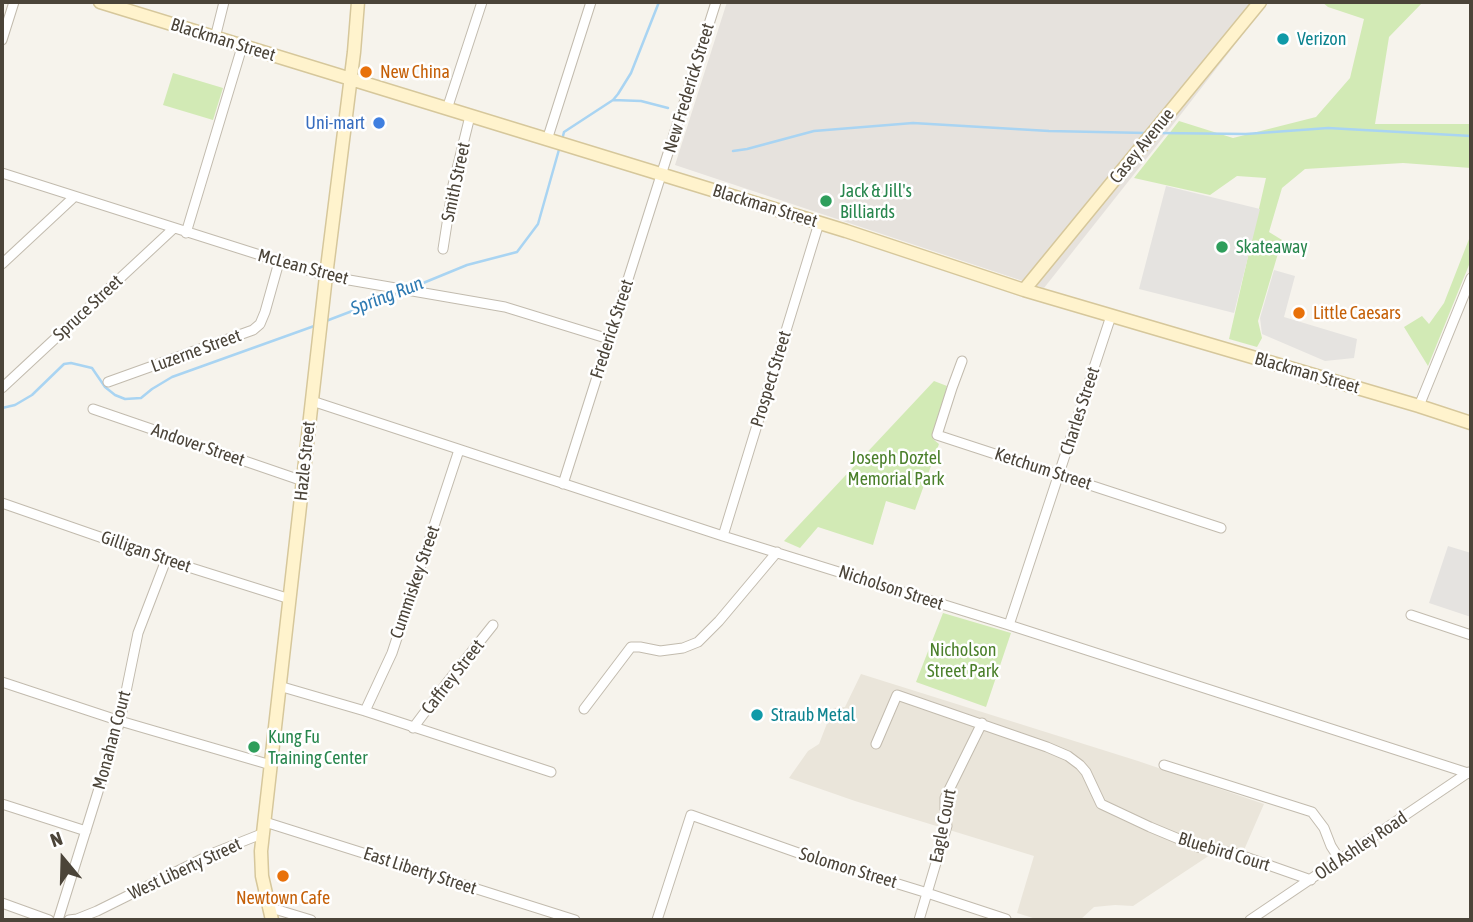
<!DOCTYPE html>
<style>
body{margin:0}
#map{position:relative;width:1473px;height:922px;overflow:hidden;background:#f6f3ec;font-family:"Asap Condensed",sans-serif}
canvas{display:block}
.frame{position:absolute;inset:0;border:4px solid #4b4439;pointer-events:none}
.north{position:absolute;left:28px;top:824px;width:70px;height:70px;-webkit-text-stroke:5px #fff;paint-order:stroke;rotate:341deg;font-size:19px;font-weight:700;line-height:28px;text-align:center;color:#4b4439}
.north::after{content:'';display:block;margin:auto;width:24px;height:32px;background:#4b4439;clip-path:polygon(50% 0,100% 100%,50% 72%,0 100%)}
</style>
<div id="map">
<canvas width="1473" height="922"></canvas>
<div class="frame"></div>
<div class="north">N</div>
</div>
<script>
const g = document.querySelector('canvas').getContext('2d');
g.lineJoin = 'round';
function fillPath(path, color) {
  g.fillStyle = color;
  g.fill(path, 'evenodd');
}
function shape(rows) {
  const path = new Path2D();
  for (const r of rows) {
    path.moveTo(r[0], r[1]);
    for (let i = 2; i < r.length; i += 2) path.lineTo(r[i], r[i + 1]);
  }
  return path;
}
function stroke(path, color, width, dash) {
  g.strokeStyle = color;
  g.lineWidth = width;
  g.lineCap = dash ? 'butt' : 'round';
  g.setLineDash(dash || []);
  g.stroke(path);
}
function label(font, color, halo, rows, align = 'center') {
  g.font = font + ' "Asap Condensed",sans-serif';
  g.lineWidth = 5;
  g.setLineDash([]);
  g.textBaseline = 'middle';
  g.strokeStyle = halo;
  g.fillStyle = color;
  for (const [text, x, y, turn = 0] of rows) {
    g.save();
    g.translate(x, y);
    g.rotate((+turn || 0) * Math.PI / 180);
    g.textAlign = isNaN(turn) ? turn : align;
    if (halo) g.strokeText(text, 0, 0);
    g.fillText(text, 0, 0);
    g.restore();
  }
}
fillPath(shape([
 [861,674,1138,761,1264,804,1244,850,1236,860,1210,855,1133,906,1115,905,1094,907,1080,920,1036,919,1017,913,1034,856,855,801,789,778,808,751,819,744,833,708,845,707]
]), '#eae5da');
fillPath(shape([
 [727,2,1268,2,1154,149,1044,288,675,165]
]), '#e6e2dd');
fillPath(shape([
 [1322,2,1423,2,1389,37,1375,124,1471,124,1471,168,1403,163,1305,169,1282,188,1269,232,1282,240,1258,321,1262,338,1257,347,1229,339,1266,178,1237,176,1210,195,1134,178,1179,121,1233,138,1316,117,1350,78,1364,19,1328,7],
 [173,73,223,88,213,120,163,105],
 [1471,234,1471,260,1428,366,1404,327,1422,316,1429,324,1444,303],
 [934,381,947,386,933,439,939,444,915,510,886,501,873,545,818,527,800,548,784,541],
 [943,613,1011,633,986,707,916,682]
]), '#d2eab5');
fillPath(shape([
 [1166,186,1260,209,1234,313,1139,289],
 [1274,270,1295,276,1284,317,1357,339,1354,358,1325,361,1262,334,1260,318],
 [1448,546,1471,553,1471,617,1429,603]
]), '#e5e3e0');
stroke(shape([
 [613,100,641,101,668,108],
 [1160,133,1246,134,1328,128,1471,136],
 [562,140,564,132,613,100,618,94,631,73,659,2],
 [733,151,747,149,814,131,913,123,1049,131,1146,133],
 [411,288,467,265,517,252,538,224,560,146],
 [326,321,402,292],
 [2,408,15,405,32,395,64,364,71,363,92,368,105,387,115,395,125,399,141,398,152,389,172,377,317,325]
]), '#a9d4f2', 2.5);
const street = shape([
 [215,38,224,2],
 [2,40,14,2],
 [447,109,482,2],
 [547,140,591,2],
 [2,173,326,276,505,307,609,339],
 [186,233,242,47],
 [443,249,453,185,470,116],
 [2,264,74,197],
 [962,361,952,388,937,435,1221,528],
 [108,382,253,330,260,324,265,312,279,262],
 [2,388,173,229],
 [312,401,723,536,1009,625,1471,774],
 [1419,406,1471,278],
 [93,409,303,481],
 [563,484,716,2],
 [2,503,166,560,290,599],
 [723,536,819,223],
 [1411,615,1471,635],
 [1009,625,1111,316],
 [2,682,120,721,271,765],
 [279,686,365,711,551,772],
 [584,709,631,647,640,647,660,651,683,648,698,642,719,621,777,552],
 [365,711,392,653,459,450],
 [413,728,446,684,493,625],
 [876,744,897,695,1047,747,1068,756,1080,765,1086,772,1101,804,1150,827,1198,847,1237,854,1311,880],
 [1164,765,1312,812,1324,828,1331,846,1340,860],
 [2,804,86,831],
 [265,822,575,920],
 [2,903,49,920],
 [268,907,311,920],
 [58,920,120,721,138,633,166,560],
 [69,920,77,919,97,911,216,852,264,833],
 [657,920,691,815,804,855,921,891,1006,919],
 [919,920,947,826,945,812,945,798,982,723],
 [1250,920,1469,772]
]);
const secondary = shape([
 [100,2,846,231,1024,290,1419,406,1471,423],
 [1024,290,1260,2],
 [272,920,262,876,261,851,326,276,354,52,358,2]
]);
stroke(street, '#c2bbae', 11);
stroke(secondary, '#d6c79b', 15);
stroke(street, '#fff', 9);
stroke(secondary, '#fff3cd', 12);
for (const [x, y, r, color] of [
 [1283,39,7,"#0f9aa8"],
 [366,72,7,"#e8710a"],
 [379,123,7,"#3f7fe0"],
 [826,201,7,"#2e9e5b"],
 [1222,247,7,"#2e9e5b"],
 [1299,313,7,"#e8710a"],
 [757,715,7,"#0f9aa8"],
 [254,747,7,"#2e9e5b"],
 [283,876,7,"#e8710a"]
]) {
  const dot = new Path2D();
  dot.arc(x, y, r, 0, 2 * Math.PI);
  g.fillStyle = color;
  g.fill(dot);
  stroke(dot, '#fff', 2.5);
}
label('18px', '#0d838f', '#fff', [
 ["Verizon",1297,39],
 ["Straub Metal",771,715]
], 'left');
label('18px', '#4b4439', '#fff', [
 ["Blackman Street",223,40,17],
 ["New Frederick Street",689,88,-73],
 ["Casey Avenue",1142,146,-51],
 ["Smith Street",456,182,-78],
 ["Blackman Street",765,206,17],
 ["McLean Street",303,267,15],
 ["Spruce Street",88,308,-43],
 ["Frederick Street",612,329,-72],
 ["Luzerne Street",196,351,-20],
 ["Blackman Street",1307,373,16],
 ["Prospect Street",771,379,-73],
 ["Charles Street",1080,411,-72],
 ["Andover Street",198,445,19],
 ["Hazle Street",305,461,-84],
 ["Ketchum Street",1043,469,18],
 ["Gilligan Street",146,552,19],
 ["Cummiskey Street",415,582,-71],
 ["Nicholson Street",891,588,18],
 ["Caffrey Street",453,677,-52],
 ["Monahan Court",112,740,-75],
 ["Eagle Court",943,826,-79],
 ["Old Ashley Road",1361,846,-34],
 ["Bluebird Court",1224,852,17],
 ["Solomon Street",848,868,17],
 ["West Liberty Street",185,869,-25],
 ["East Liberty Street",420,871,18]
]);
label('18px', '#c56008', '#fff', [
 ["New China",380,72],
 ["Little Caesars",1313,313],
 ["Newtown Cafe",283,898,"center"]
], 'left');
label('18px', '#366cbe', '#fff', [
 ["Uni-mart",365,123]
], 'right');
label('18px', '#27864d', '#fff', [
 ["Jack & Jill's",840,191],
 ["Billiards",840,212],
 ["Skateaway",1236,247],
 ["Kung Fu",268,737],
 ["Training Center",268,758]
], 'left');
label('18px', '#4a7f2a', '#fff', [
 ["Joseph Doztel",896,458],
 ["Memorial Park",896,479],
 ["Nicholson",963,650],
 ["Street Park",963,671]
]);
label('italic 19px', '#2e7ab2', '#fff', [
 ["Spring Run",387,296,-21]
]);
</script>
